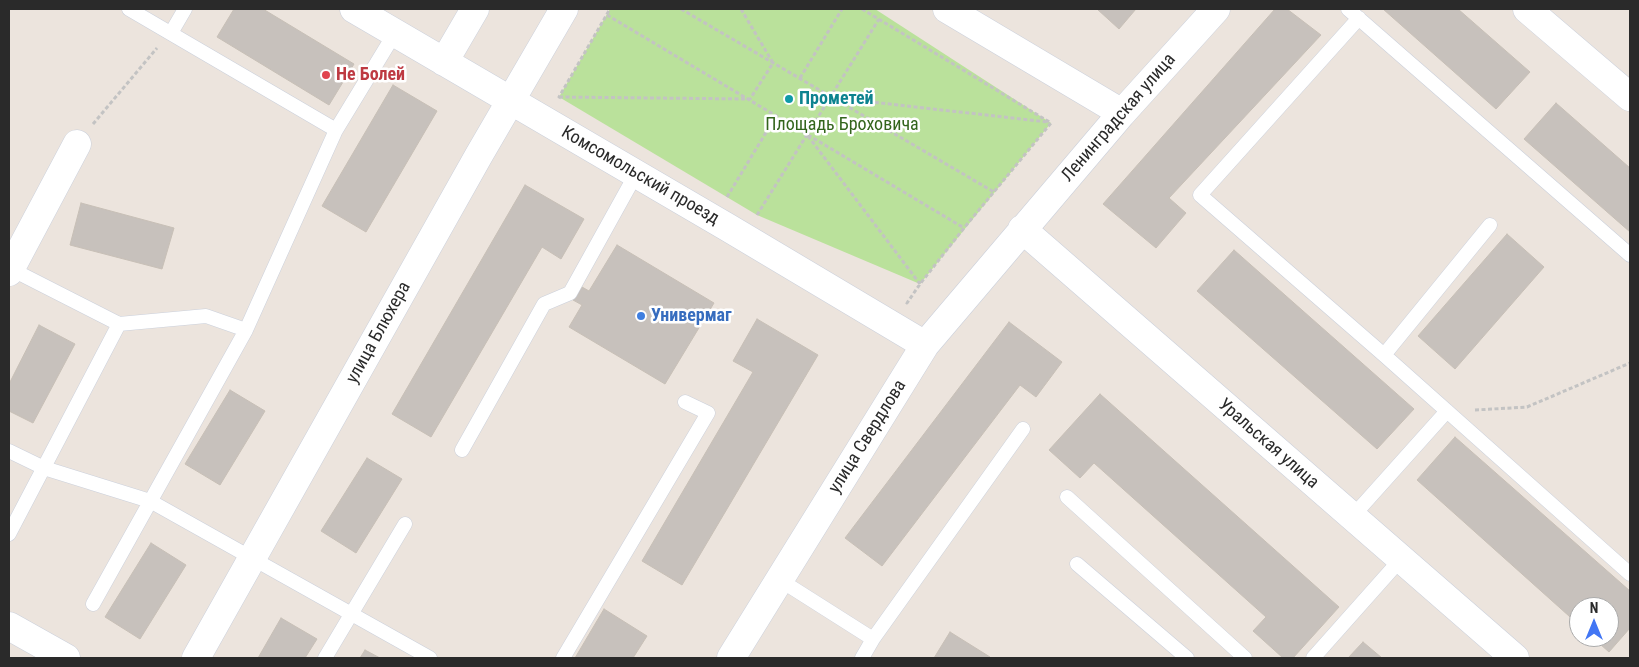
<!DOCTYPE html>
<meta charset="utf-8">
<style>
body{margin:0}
#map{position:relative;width:1639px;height:667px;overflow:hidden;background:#ece4dd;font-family:"Roboto Condensed",sans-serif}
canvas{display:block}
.frame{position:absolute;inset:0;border:10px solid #2a2a2a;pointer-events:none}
.north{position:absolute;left:1569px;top:597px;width:50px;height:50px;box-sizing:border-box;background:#fff;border:1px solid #aaa;border-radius:50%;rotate:0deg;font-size:14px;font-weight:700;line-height:20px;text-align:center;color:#2a2a2a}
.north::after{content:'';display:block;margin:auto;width:18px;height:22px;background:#4276f4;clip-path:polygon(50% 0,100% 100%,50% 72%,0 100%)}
</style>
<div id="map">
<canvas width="1639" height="667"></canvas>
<div class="frame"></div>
<div class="north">N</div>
</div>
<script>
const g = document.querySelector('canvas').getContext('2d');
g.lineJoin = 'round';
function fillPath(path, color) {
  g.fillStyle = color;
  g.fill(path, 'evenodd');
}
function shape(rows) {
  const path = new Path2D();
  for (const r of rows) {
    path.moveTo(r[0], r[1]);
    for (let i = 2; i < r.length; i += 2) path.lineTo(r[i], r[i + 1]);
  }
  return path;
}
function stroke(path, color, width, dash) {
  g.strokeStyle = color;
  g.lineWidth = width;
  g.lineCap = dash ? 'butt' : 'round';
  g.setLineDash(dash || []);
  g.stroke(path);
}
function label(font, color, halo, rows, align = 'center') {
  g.font = font + ' "Roboto Condensed",sans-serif';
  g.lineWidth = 5;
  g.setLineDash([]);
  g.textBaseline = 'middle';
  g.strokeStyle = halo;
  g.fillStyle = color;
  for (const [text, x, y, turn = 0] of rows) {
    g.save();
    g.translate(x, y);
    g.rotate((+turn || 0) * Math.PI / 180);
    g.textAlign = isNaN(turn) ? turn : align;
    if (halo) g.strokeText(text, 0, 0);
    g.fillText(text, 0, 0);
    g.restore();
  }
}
fillPath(shape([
 [610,9,875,9,1051,123,920,284,757,215,559,97]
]), '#bae19b');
const building = shape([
 [234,9,263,9,354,64,329,105,217,37,234,9],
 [1097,9,1136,9,1119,29,1097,9],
 [1275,9,1287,9,1321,35,1169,198,1186,213,1156,248,1103,204,1275,9],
 [1383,9,1458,9,1530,72,1496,109,1383,9],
 [393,85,437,111,366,232,322,206,393,85],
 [1556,103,1630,168,1630,232,1524,139,1556,103],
 [525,185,584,219,561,259,542,247,431,437,392,414,525,185],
 [81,203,174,228,162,269,70,245,81,203],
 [1507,234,1544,267,1455,369,1418,336,1507,234],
 [617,245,714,303,665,384,569,327,582,305,573,300,582,287,589,291,617,245],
 [1234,250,1414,409,1377,449,1197,291,1234,250],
 [757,319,818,355,682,585,642,561,753,372,733,361,757,319],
 [1009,322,1062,362,1036,397,1020,385,882,566,845,538,1009,322],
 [39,325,75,344,33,423,9,411,9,384,39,325],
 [230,390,265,411,220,485,185,464,230,390],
 [1100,394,1339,607,1293,658,1283,658,1253,631,1266,617,1094,463,1080,478,1049,450,1100,394],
 [1455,437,1630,591,1630,628,1609,652,1592,637,1609,637,1609,607,1579,607,1579,625,1417,480,1455,437],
 [367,458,402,479,356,553,321,531,367,458],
 [151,543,186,565,140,639,105,617,151,543],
 [604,609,647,636,633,658,575,658,604,609],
 [281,618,317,639,305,658,258,658,281,618],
 [950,632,990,657,989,658,934,658,950,632],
 [1363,642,1382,658,1348,658,1363,642],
 [365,650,380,658,360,658,365,650]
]);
fillPath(building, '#c7c1bc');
stroke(building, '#c7bfb6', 1);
const service = shape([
 [129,9,336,130],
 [1348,9,1630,255],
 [1359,18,1200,195,1384,355,1630,574],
 [171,33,185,9],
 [9,268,119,324,206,316,246,330],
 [1384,355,1490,225],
 [462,450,544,304,570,293,636,174],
 [9,451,44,468,150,501,430,658],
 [1067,497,1245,658],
 [1352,517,1447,411],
 [9,534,119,324],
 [1077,564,1187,658],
 [780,580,873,639],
 [93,604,246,330,336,130,395,33],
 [325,658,405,524],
 [563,658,708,413,685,402],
 [862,658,873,639,1023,429],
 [1313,658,1401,559]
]);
const minor = shape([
 [354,9,727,227,925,345],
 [947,9,1122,113],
 [1527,9,1630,97],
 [444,62,475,9],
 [1022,229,1515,658],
 [9,272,77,144],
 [9,626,66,658],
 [196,658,479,155,564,9],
 [731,658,925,345,1122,113,1216,9]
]);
stroke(service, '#cbd0db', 15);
stroke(minor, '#cbd0db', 29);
stroke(shape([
 [681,9,994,192],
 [862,9,1051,123,964,228,920,284,907,303,906,302],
 [607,15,964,228],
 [800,78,842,9],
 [559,97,750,99,773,63,741,9],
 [561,98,559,97,610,9],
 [836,98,1048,122],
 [93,124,157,48],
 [808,136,920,284],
 [727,197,776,116],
 [757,215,879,19],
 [1475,410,1527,407,1630,363]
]), '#c3c3c3', 3, [4, 2.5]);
stroke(service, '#fff', 14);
stroke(minor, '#fff', 28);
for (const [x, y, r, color] of [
 [326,75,5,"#e0444e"],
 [789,99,5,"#0f9aa8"],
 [641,316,5,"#3f7fe0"]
]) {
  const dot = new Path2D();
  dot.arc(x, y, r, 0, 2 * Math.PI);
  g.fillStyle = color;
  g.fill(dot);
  stroke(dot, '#fff', 2);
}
label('bold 18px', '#be3a42', '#fff', [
 ["Не Болей",336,75]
], 'left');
label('bold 18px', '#0d838f', '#fff', [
 ["Прометей",799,99]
], 'left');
label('18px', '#2a2a2a', '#fff', [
 ["Ленинградская улица",1119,118,-49],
 ["Комсомольский проезд",640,176,30],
 ["улица Блюхера",379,333,-61],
 ["улица Свердлова",868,437,-58],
 ["Уральская улица",1268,444,41]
]);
label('18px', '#33651c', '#fff', [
 ["Площадь Броховича",842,125]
]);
label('bold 18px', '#366cbe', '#fff', [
 ["Универмаг",651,316]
], 'left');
</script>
